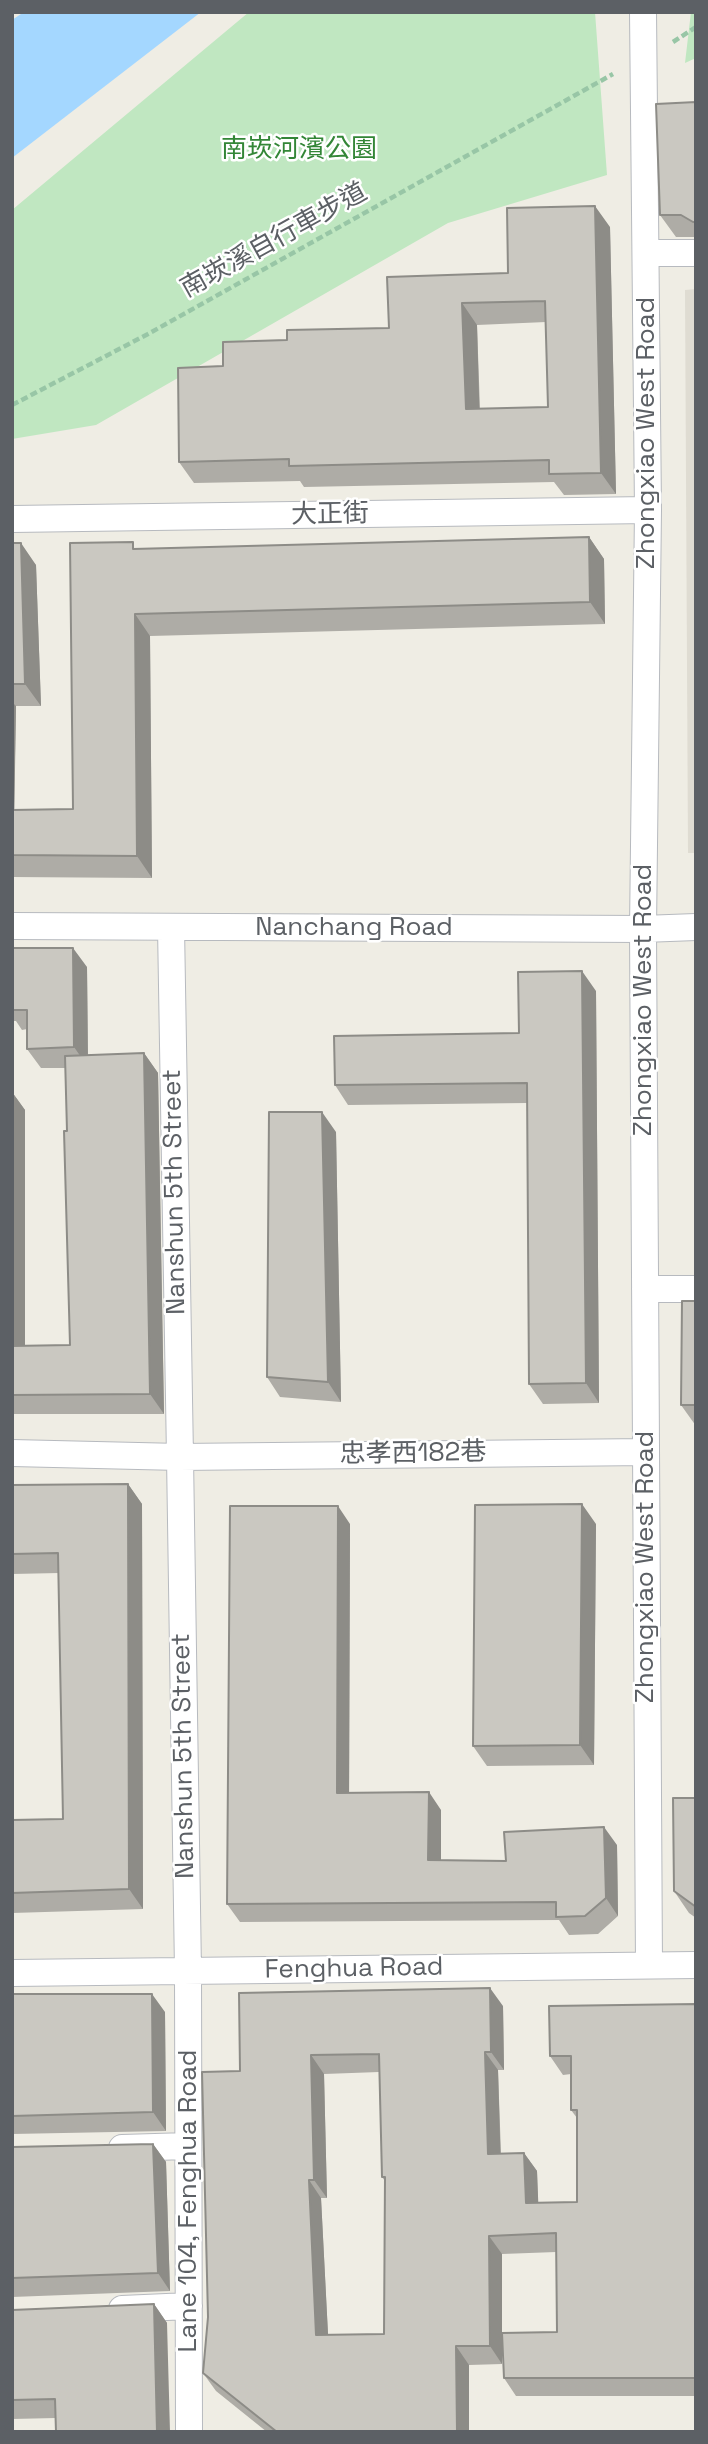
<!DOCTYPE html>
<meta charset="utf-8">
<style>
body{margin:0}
#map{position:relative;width:708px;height:2444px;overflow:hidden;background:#efede4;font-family:"Space Grotesk",sans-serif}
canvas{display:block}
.frame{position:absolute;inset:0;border:14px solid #5c6065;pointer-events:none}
</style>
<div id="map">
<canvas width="708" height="2444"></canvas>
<div class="frame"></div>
</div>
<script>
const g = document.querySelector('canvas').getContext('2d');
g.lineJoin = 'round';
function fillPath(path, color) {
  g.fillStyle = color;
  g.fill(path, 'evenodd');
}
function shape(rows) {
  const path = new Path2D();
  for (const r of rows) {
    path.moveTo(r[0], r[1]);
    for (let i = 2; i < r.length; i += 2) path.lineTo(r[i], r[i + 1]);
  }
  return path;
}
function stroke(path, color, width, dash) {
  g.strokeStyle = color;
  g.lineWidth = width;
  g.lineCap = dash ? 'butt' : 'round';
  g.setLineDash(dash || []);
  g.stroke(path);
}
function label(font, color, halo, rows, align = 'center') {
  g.font = font + ' "Space Grotesk","Noto Sans TC",sans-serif';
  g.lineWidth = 5;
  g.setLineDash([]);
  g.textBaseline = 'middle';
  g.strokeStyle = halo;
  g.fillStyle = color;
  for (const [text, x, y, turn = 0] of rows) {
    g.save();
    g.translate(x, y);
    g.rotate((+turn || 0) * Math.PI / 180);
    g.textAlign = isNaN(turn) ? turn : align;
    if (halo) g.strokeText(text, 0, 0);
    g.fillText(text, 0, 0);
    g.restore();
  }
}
fillPath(shape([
 [696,289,696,853,688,853,685,290]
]), '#dfdcd2');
fillPath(shape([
 [249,12,595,12,607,175,448,223,96,425,12,439,12,210],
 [691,12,696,12,696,58,685,63]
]), '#c0e7c1');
fillPath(shape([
 [24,12,201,12,12,158,12,20]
]), '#a4d7ff');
const street = shape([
 [643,12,648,510,643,929,649,1965],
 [646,253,696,253],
 [12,519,648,510],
 [12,926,643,929,696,927],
 [645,1289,696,1289],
 [12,1453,180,1457,171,927],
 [12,1973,696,1965],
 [122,2148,188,2146],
 [122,2309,189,2306],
 [189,2432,188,1971,180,1457,646,1452]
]);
stroke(street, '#b7babf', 28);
stroke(shape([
 [673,42,696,27],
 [12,405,148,334,613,74]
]), '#98c6a6', 4.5, [7, 3.5]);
stroke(street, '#fff', 26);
fillPath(shape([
 [696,102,696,237,676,237,660,215],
 [610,227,616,494,564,495,554,482,304,487,300,481,194,483,179,462,223,366,287,340,389,328],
 [546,322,548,407,480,409,477,325],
 [589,537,604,559,605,624,150,636,152,878,12,877,12,543,36,565,41,706,16,706,14,810,73,809,138,549],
 [12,948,87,967,88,1055,144,1053,158,1073,164,1414,12,1414,12,1092,25,1110,25,1346,70,1345,67,1131,65,1068,41,1068,27,1049,27,1029,22,1030,16,1021,12,1021],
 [596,991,599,1403,543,1404,529,1384,527,1103,348,1105,335,1085,519,1033],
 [336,1132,341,1402,280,1397,267,1377],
 [696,1301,696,1426,681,1405],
 [128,1484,142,1504,143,1909,12,1913,12,1820,63,1819,59,1573,12,1574,12,1485],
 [350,1524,349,1793,441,1810,441,1861,506,1861,617,1845,618,1916,598,1934,569,1935,559,1920,240,1922,227,1904],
 [596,1524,594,1765,487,1766,473,1746],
 [696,1798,696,1918,689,1913,674,1891],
 [12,1994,165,2012,166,2131,12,2134],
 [696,2004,696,2396,516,2396,504,2378,557,2332,556,2252,502,2254,502,2364,469,2365,469,2432,267,2432,216,2391,203,2373,240,2071,503,2006,504,2070,498,2070,501,2154,524,2153,537,2171,538,2203,577,2202,577,2118,571,2110,571,2074,563,2075,550,2056],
 [379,2072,382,2177,385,2181,384,2334,328,2335,321,2198,327,2198,324,2074],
 [153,2144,166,2162,170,2291,12,2297,12,2147],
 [154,2304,167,2323,56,2418,12,2419,12,2310]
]), '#aeaca6');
fillPath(shape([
 [595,206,610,227,616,494,601,473],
 [462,303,477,325,480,431,466,409],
 [589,537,604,559,605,624,590,602],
 [21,543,36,565,41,706,25,684],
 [135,614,150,636,152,878,137,856],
 [12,702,16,706,14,832,12,829],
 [73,948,87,967,88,1067,74,1047],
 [582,971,596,991,599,1403,586,1383],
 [144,1053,158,1073,164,1414,150,1394],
 [12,1092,25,1110,25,1365,12,1348],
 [322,1112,336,1132,341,1402,328,1382],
 [128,1484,142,1504,143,1909,129,1889],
 [582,1504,596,1524,594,1765,580,1745],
 [338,1506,350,1524,349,1811,337,1793],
 [429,1792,441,1810,441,1878,428,1860],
 [604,1827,617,1845,618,1916,606,1898],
 [490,1988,503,2006,504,2070,491,2052],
 [152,1994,165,2012,166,2131,153,2112],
 [485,2052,498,2070,501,2172,488,2154],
 [311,2055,324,2074,327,2198,314,2180],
 [153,2144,166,2162,170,2291,158,2273],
 [524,2153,537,2171,539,2221,526,2203],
 [309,2180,321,2198,329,2353,316,2335],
 [489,2236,502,2254,502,2364,490,2346],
 [154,2304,167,2323,170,2432,157,2432],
 [456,2346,469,2365,469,2432,457,2432]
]), '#8d8c87');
const building = shape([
 [696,102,696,222,693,222,681,215,660,215,656,104,696,102],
 [595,206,601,473,549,474,549,460,289,466,289,459,179,462,178,368,223,366,223,342,287,340,287,330,389,328,387,277,508,273,507,208,595,206],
 [545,301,548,407,466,409,462,303,545,301],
 [589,537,590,602,135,614,137,856,12,855,12,810,73,809,70,543,133,542,133,549,589,537],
 [12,543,21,543,25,684,12,684,12,543],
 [12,948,73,948,74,1047,27,1049,27,1010,12,1010,12,948],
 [582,971,586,1383,529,1384,527,1083,335,1085,334,1036,519,1033,518,972,582,971],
 [144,1053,150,1394,12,1395,12,1346,70,1345,64,1131,67,1131,65,1056,144,1053],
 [269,1112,322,1112,328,1382,267,1377,269,1112],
 [682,1301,696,1301,696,1405,681,1405,682,1301],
 [128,1484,129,1889,12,1893,12,1820,63,1819,58,1553,12,1554,12,1485,128,1484],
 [582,1504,580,1745,473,1746,475,1505,582,1504],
 [230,1506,338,1506,337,1793,429,1792,428,1860,506,1861,504,1832,604,1827,606,1898,585,1916,556,1917,556,1902,227,1904,230,1506],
 [673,1798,696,1798,696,1907,674,1891,673,1798],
 [490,1988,491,2052,485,2052,488,2154,524,2153,526,2203,577,2202,577,2110,571,2110,571,2056,550,2056,549,2006,696,2004,696,2378,504,2378,502,2333,557,2332,556,2233,489,2236,490,2346,456,2346,457,2432,277,2432,203,2373,208,2317,202,2072,240,2071,239,1993,490,1988],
 [379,2054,382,2177,385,2177,384,2334,316,2335,309,2180,314,2180,311,2055,379,2054],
 [12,1994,152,1994,153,2112,12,2116,12,1994],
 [153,2144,158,2273,12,2278,12,2147,153,2144],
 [154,2304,157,2432,56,2432,55,2399,12,2400,12,2310,154,2304]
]);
fillPath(building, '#cac8c1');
stroke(building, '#8d8c87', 2);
label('26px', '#338637', '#fff', [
 ["南崁河濱公園",299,150]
]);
label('26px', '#5c6065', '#fff', [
 ["南崁溪自行車步道",274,241,-29],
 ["Zhongxiao West Road",647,433,-90],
 ["大正街",330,515,-1],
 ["Nanchang Road",354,928],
 ["Zhongxiao West Road",644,1000,-90],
 ["Nanshun 5th Street",175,1192,-91],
 ["忠孝西182巷",413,1454,-1],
 ["Zhongxiao West Road",646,1567,-90],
 ["Nanshun 5th Street",184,1756,-91],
 ["Fenghua Road",354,1969,-1],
 ["Lane 104, Fenghua Road",189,2201,-90]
]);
</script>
